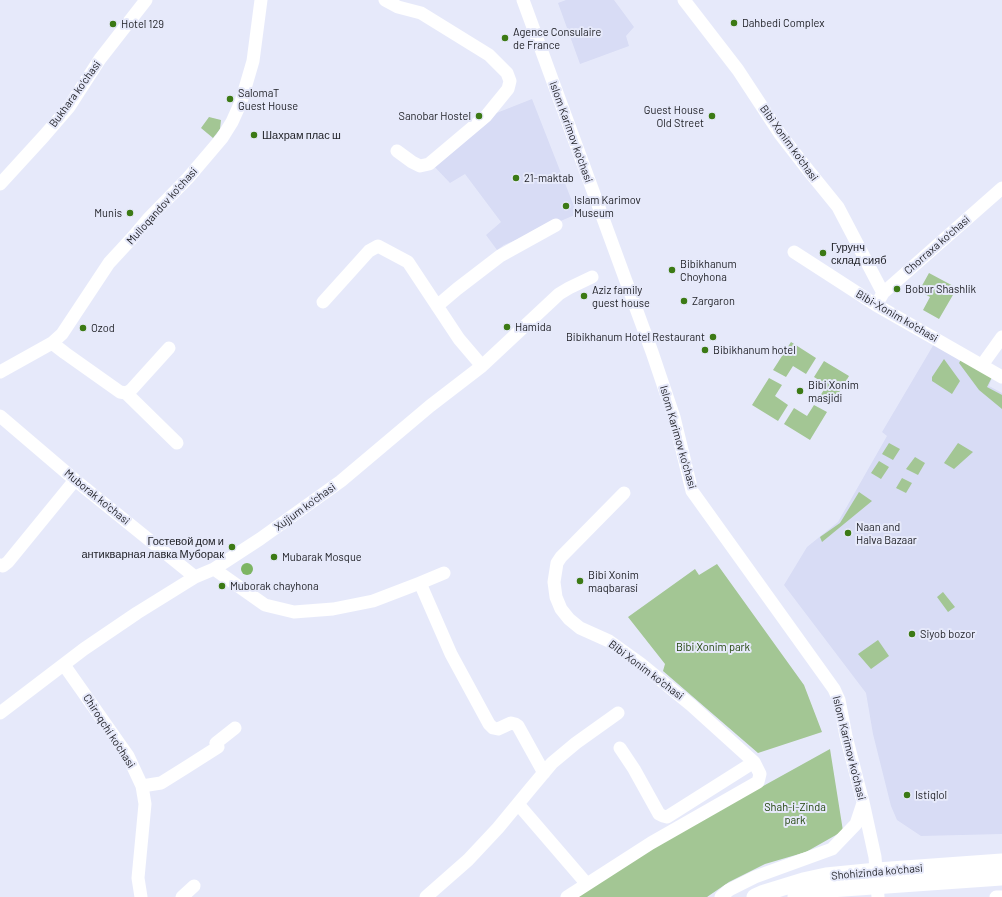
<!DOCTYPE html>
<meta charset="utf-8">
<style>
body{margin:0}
canvas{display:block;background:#e6e9fa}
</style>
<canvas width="1002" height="897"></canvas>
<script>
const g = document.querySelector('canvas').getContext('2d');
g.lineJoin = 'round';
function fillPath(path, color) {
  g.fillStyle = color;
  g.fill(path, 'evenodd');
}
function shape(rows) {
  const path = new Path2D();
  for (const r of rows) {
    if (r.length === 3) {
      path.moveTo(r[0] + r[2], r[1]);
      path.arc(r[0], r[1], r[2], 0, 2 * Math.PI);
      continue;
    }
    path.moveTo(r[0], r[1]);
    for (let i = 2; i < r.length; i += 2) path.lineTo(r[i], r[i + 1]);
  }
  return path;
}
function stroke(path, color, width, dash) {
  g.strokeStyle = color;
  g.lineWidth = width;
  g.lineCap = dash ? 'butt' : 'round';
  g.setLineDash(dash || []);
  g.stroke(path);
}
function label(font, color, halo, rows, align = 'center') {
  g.font = font + ' Barlow,sans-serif';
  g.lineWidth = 4;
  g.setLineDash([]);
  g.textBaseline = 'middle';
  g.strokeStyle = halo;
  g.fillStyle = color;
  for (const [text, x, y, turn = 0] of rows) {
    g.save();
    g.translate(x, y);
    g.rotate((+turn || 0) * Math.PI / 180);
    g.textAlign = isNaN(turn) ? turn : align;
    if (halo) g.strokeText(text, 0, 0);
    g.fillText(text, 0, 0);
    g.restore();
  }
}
fillPath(shape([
 [566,0,614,0,634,27,626,36,629,46,580,64,558,3],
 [532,99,577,214,504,245,497,250,486,235,501,222,465,174,450,183,431,163,494,114],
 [934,344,993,375,989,386,1002,393,1002,834,921,836,897,820,891,806,873,734,866,693,784,585,807,547,838,522,887,436,882,432]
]), '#d8dcf5');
fillPath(shape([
 [209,117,221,120,220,129,213,138,201,128],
 [929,273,957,288,939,319,923,310,930,297,919,291],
 [791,342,816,358,806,374,793,366,786,377,773,370],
 [962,358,993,375,987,387,1002,395,1002,409,979,390,959,363],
 [944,359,960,381,952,394,932,381,932,377],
 [824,361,849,376,832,404,820,396,827,385,814,377],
 [769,378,782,385,775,396,788,405,778,421,752,405],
 [814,405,827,412,810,440,784,424,794,408,807,416],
 [889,443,900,449,893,460,882,454],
 [958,443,973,452,954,469,944,463],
 [915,457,925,463,918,475,906,469],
 [879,461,889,467,881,479,871,473],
 [902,478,912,483,906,493,896,488],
 [859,492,872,501,822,542,820,537,840,523],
 [717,564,804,685,822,732,758,753,663,671,665,664,628,617,695,569,699,575],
 [943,592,955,607,948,612,937,597],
 [878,640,889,656,871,669,858,654],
 [830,749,843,831,806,852,765,864,729,882,707,897,577,897,646,851]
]), '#a3c694');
fillPath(shape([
 [247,569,6]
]), '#7db563');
stroke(shape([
 [385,0,398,7,421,13,489,55,507,73,510,81,508,89,486,116,429,164,420,166,412,162,397,151],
 [523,0,652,352,674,417,692,491,834,689,839,700,846,736,863,802,875,857,878,897],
 [684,0,738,70,780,134,808,170,838,207,883,293],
 [0,184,44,136,69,107,100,59,146,0],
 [794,252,876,305,1002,377],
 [879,300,883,293,1002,188],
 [323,302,369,251,378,246,408,262,459,339,482,366],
 [437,306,457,289,500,256,556,225],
 [52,343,65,353,120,392,126,393,131,390,169,348],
 [982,365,1002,337],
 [0,372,52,343,62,334,109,263,133,237,149,218,188,178,222,138,232,122,241,102,253,61,261,0],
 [126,393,177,443],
 [0,416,75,480,195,577],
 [0,565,3,566,8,562,75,480],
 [214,569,265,605,294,612,333,609,373,601,420,583],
 [444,573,420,583,451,654,489,724,493,728,498,729,511,723,515,724,518,726,544,773],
 [64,665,128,756,142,786,145,804,138,878,141,897],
 [0,713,84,649,137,613,195,577,214,569,260,539,341,481,430,406,482,366,559,294,569,288,592,277],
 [620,748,634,769,659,814,663,816,667,817,754,762],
 [142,786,161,783,185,768,218,747,216,743,235,728],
 [518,804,586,883],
 [182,897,194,886],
 [426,897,468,860,498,828,531,788,552,763,576,743,618,713],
 [567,897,651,843,758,782,760,774,754,762,691,705,641,664,609,641,580,628,569,619,561,609,556,597,554,582,557,563,561,557,624,493],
 [721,897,729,890,755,877,832,849,856,824,863,803],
 [996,897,1002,897]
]), '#fff', 13);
stroke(shape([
 [755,897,764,893,803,881,826,876,877,871,1002,862],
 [796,897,830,889,1002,877]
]), '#fff', 17);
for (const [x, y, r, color] of [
 [734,23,4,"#3c7a15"],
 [113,24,4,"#3c7a15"],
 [505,38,4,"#3c7a15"],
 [230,99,4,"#3c7a15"],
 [479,116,4,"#3c7a15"],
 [712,116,4,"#3c7a15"],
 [254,135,4,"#3c7a15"],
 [516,178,4,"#3c7a15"],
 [566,206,4,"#3c7a15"],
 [130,213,4,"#3c7a15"],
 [823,253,4,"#3c7a15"],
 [672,270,4,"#3c7a15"],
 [897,289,4,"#3c7a15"],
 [584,296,4,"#3c7a15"],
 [684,301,4,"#3c7a15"],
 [507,327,4,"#3c7a15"],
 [83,328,4,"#3c7a15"],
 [713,337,4,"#3c7a15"],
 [705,350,4,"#3c7a15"],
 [800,391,4,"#3c7a15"],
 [848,533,4,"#3c7a15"],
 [232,547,4,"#3c7a15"],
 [274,557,4,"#3c7a15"],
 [580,581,4,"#3c7a15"],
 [222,586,4,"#3c7a15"],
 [912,634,4,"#3c7a15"],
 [907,795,4,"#3c7a15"]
]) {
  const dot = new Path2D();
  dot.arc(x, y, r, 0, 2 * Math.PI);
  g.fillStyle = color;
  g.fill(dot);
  stroke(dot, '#e6e9fa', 1.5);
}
label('11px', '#222329', '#e6e9fa', [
 ["Dahbedi Complex",742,23],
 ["Hotel 129",121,24],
 ["Agence Consulaire",513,32],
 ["de France",513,45],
 ["SalomaT",238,93],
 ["Guest House",238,106],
 ["Guest House",704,110,"right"],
 ["Old Street",704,123,"right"],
 ["Sanobar Hostel",471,116,"right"],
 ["Шахрам плас ш",262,135],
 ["21-maktab",524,178],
 ["Islam Karimov",574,200],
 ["Museum",574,213],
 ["Munis",122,213,"right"],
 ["Гурунч",831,247],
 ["склад сияб",831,260],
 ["Bibikhanum",680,264],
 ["Choyhona",680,277],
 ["Bobur Shashlik",905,289],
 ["Aziz family",592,290],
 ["guest house",592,303],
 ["Zargaron",692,301],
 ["Hamida",515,327],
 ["Ozod",91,328],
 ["Bibikhanum Hotel Restaurant",705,337,"right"],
 ["Bibikhanum hotel",713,350],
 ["Bibi Xonim",808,385],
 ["masjidi",808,398],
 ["Naan and",856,527],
 ["Halva Bazaar",856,540],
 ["Гостевой дом и",224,541,"right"],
 ["антикварная лавка Муборак",224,554,"right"],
 ["Mubarak Mosque",282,557],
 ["Bibi Xonim",588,575],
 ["maqbarasi",588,588],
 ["Muborak chayhona",230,586],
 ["Siyob bozor",920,634],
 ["Istiqlol",915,795]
], 'left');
label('11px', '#222329', '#e6e9fa', [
 ["Bukhara ko'chasi",75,94,-54],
 ["Islom Karimov ko'chasi",571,132,70],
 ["Bibi Xonim ko'chasi",789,143,54],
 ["Mulloqandov ko'chasi",162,206,-48],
 ["Chorraxa ko'chasi",937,245,-41],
 ["Bibi-Xonim ko'chasi",897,316,30],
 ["Islom Karimov ko'chasi",678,437,74],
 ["Muborak ko'chasi",97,497,39],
 ["Xujjum ko'chasi",305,507,-36],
 ["Bibi Xonim ko'chasi",646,670,37],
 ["Chiroqchi ko'chasi",109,731,57],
 ["Islom Karimov ko'chasi",849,748,76],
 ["Shohizinda ko'chasi",877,872,-5]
]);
label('11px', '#1b3f04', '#e6e9fa', [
 ["Bibi Xonim park",713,647],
 ["Shah-i-Zinda",795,807],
 ["park",795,820]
]);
</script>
